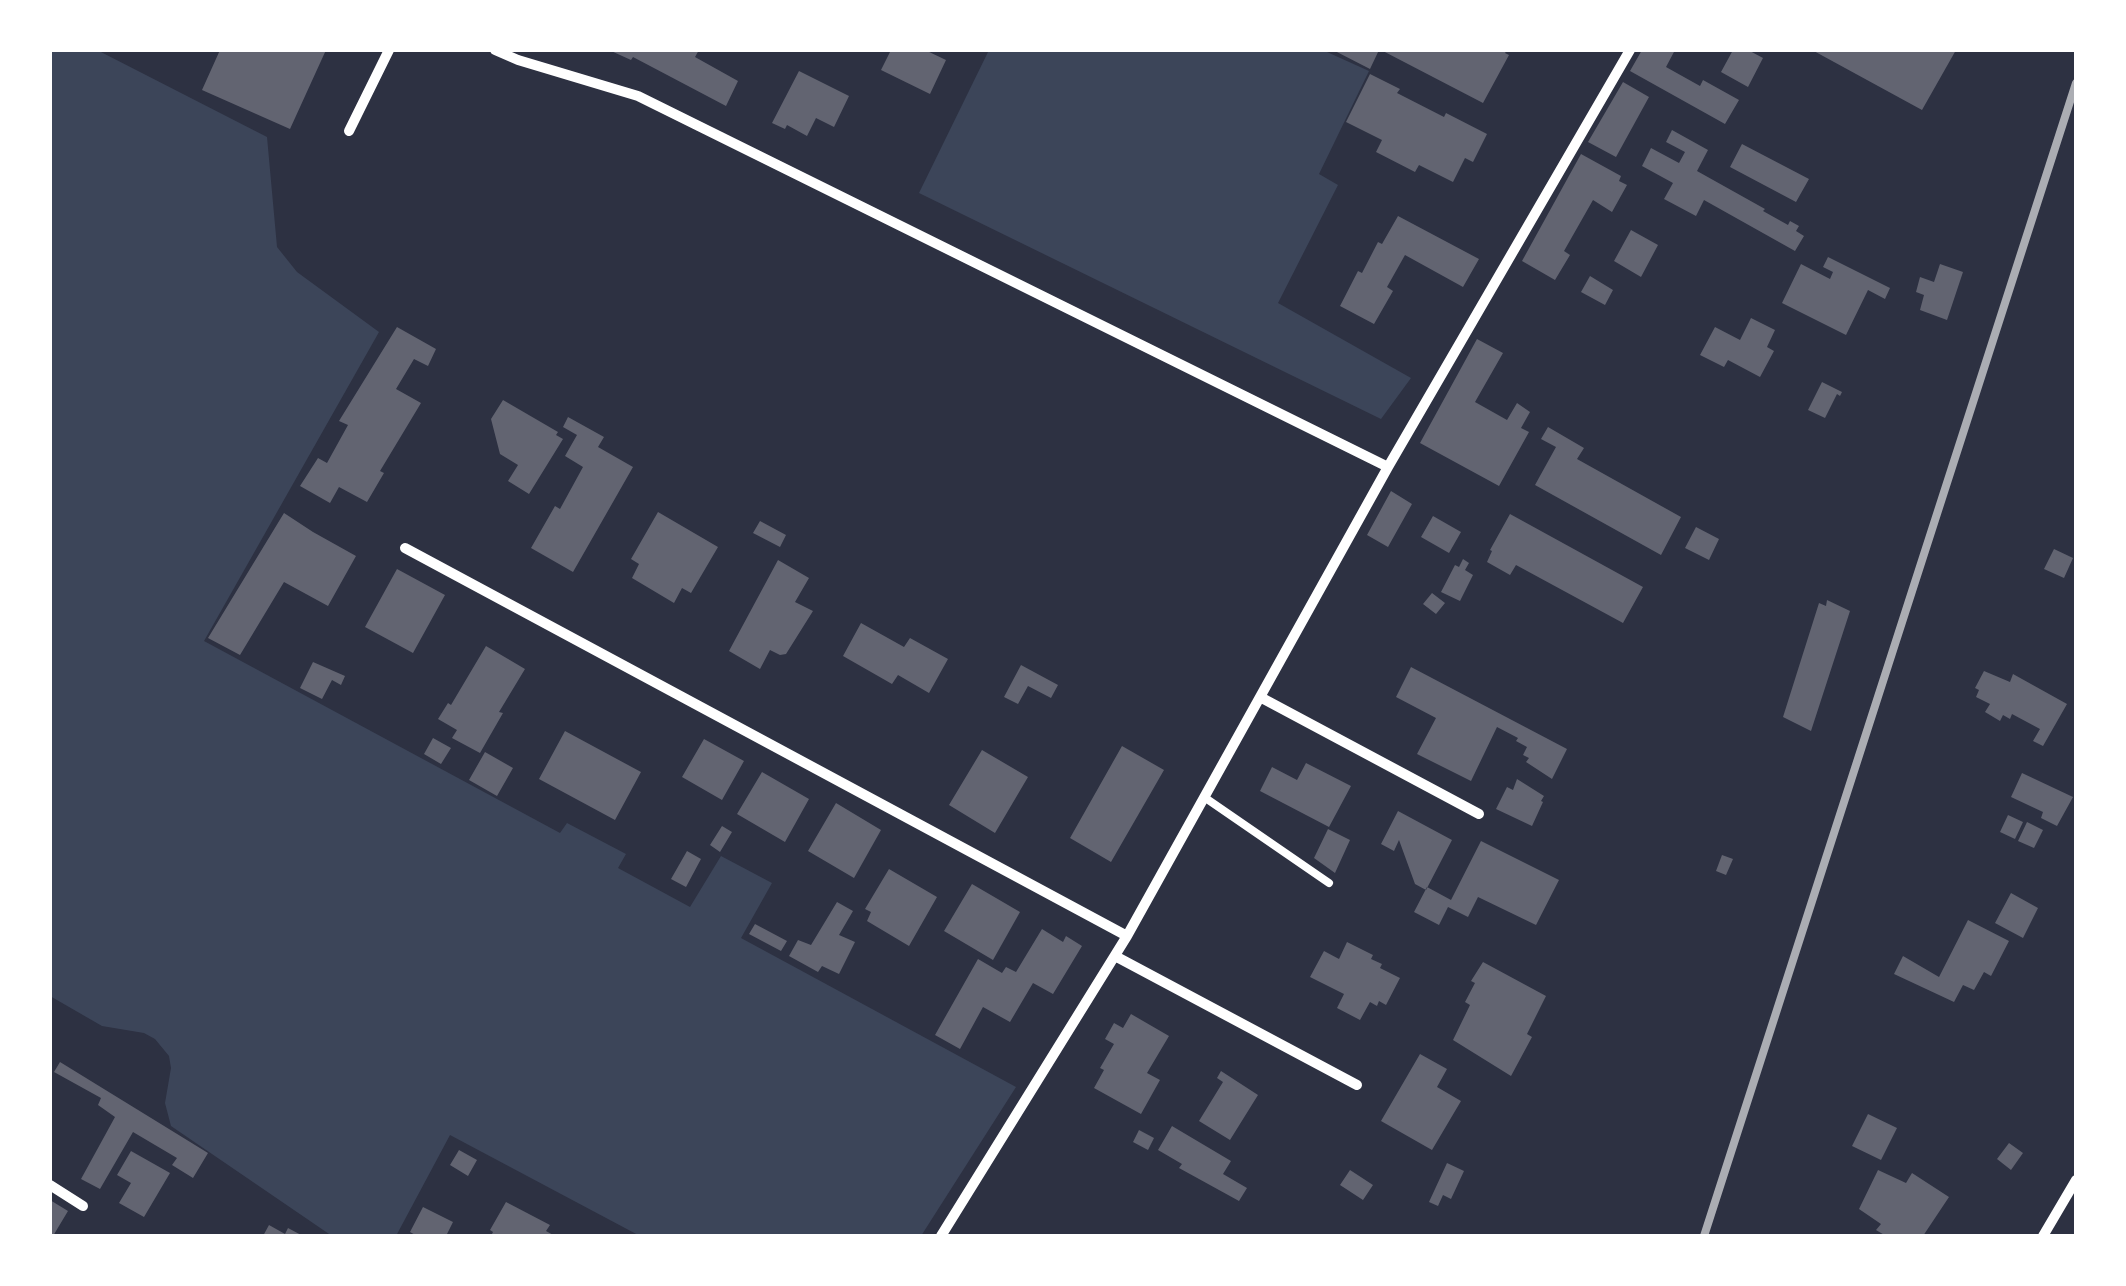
<!DOCTYPE html>
<style>
body{margin:0}
#map{position:relative;width:2126px;height:1286px;overflow:hidden;background:#2d3142;font-family:"Libre Baskerville",serif}
canvas{display:block}
.frame{position:absolute;inset:0;border:52px solid #fff;pointer-events:none}
</style>
<div id="map">
<canvas width="2126" height="1286"></canvas>
<div class="frame"></div>
</div>
<script>
const g = document.querySelector('canvas').getContext('2d');
g.lineJoin = 'round';
function fillPath(path, color) {
  g.fillStyle = color;
  g.fill(path, 'evenodd');
}
function shape(rows) {
  const path = new Path2D();
  for (const r of rows) {
    path.moveTo(r[0], r[1]);
    for (let i = 2; i < r.length; i += 2) path.lineTo(r[i], r[i + 1]);
  }
  return path;
}
function stroke(path, color, width, dash) {
  g.strokeStyle = color;
  g.lineWidth = width;
  g.lineCap = dash ? 'butt' : 'round';
  g.setLineDash(dash || []);
  g.stroke(path);
}
fillPath(shape([
 [50,50,97,50,267,137,277,247,297,272,379,332,204,641,560,833,567,823,626,854,618,868,690,907,721,856,772,883,741,938,1016,1087,921,1236,640,1236,450,1135,396,1236,332,1236,171,1126,165,1103,171,1068,169,1056,155,1039,144,1033,102,1026,50,996],
 [989,50,1327,50,1327,52,1369,71,1319,174,1338,185,1278,303,1411,378,1381,419,919,193]
]), '#3c4559');
fillPath(shape([
 [220,50,326,50,290,129,202,90],
 [609,50,699,50,695,57,738,81,726,106,633,57,631,60],
 [891,50,925,50,946,60,930,94,881,70],
 [1333,50,1379,50,1370,69],
 [1381,50,1507,50,1505,53,1509,55,1483,103],
 [1642,50,1675,50,1666,67,1700,86,1703,80,1739,100,1725,124,1630,71],
 [1733,50,1748,50,1763,58,1748,87,1721,72],
 [1812,50,1956,50,1922,110],
 [799,71,849,96,834,127,816,118,807,136,787,125,785,129,772,123],
 [1370,74,1400,89,1397,93,1444,117,1446,113,1487,134,1473,162,1465,158,1453,182,1419,165,1415,172,1376,152,1382,140,1346,122],
 [1623,82,1649,97,1616,157,1588,142],
 [1672,130,1708,150,1697,171,1765,209,1763,211,1788,225,1790,221,1799,226,1796,231,1804,236,1795,251,1704,200,1696,216,1664,199,1673,183,1642,166,1651,148,1679,163,1685,152,1666,142],
 [1742,144,1809,179,1796,202,1730,167],
 [1581,154,1621,176,1619,181,1627,185,1612,212,1593,200,1564,251,1570,255,1555,280,1522,261],
 [1398,216,1479,259,1463,287,1405,255,1387,287,1393,291,1374,324,1340,306,1358,271,1362,273,1378,242,1382,244],
 [1631,230,1658,245,1641,277,1614,261],
 [1828,257,1890,288,1885,299,1868,290,1846,335,1782,303,1801,264,1830,279,1833,272,1823,267],
 [1940,264,1963,272,1947,320,1920,310,1924,295,1916,292,1920,277,1934,282],
 [1590,276,1613,290,1605,305,1581,292],
 [1751,318,1775,330,1767,347,1774,351,1760,377,1728,360,1724,367,1700,355,1715,327,1740,340],
 [397,327,436,349,428,366,414,359,396,389,421,403,380,471,384,473,367,502,339,487,330,503,300,486,318,458,327,463,348,425,339,421],
 [1477,339,1503,353,1475,402,1507,420,1517,403,1530,412,1521,428,1529,432,1499,486,1420,443],
 [1822,382,1842,392,1840,396,1837,394,1825,418,1808,410],
 [503,400,558,432,556,435,563,439,529,494,508,481,518,465,500,454,491,419],
 [568,417,604,437,598,447,633,467,573,572,531,548,555,506,560,509,583,467,565,456,577,435,563,427],
 [1548,427,1584,448,1577,459,1681,517,1661,555,1535,485,1556,447,1541,439],
 [1391,491,1412,504,1388,547,1367,535],
 [658,512,718,547,691,593,682,588,674,603,632,578,639,564,631,559],
 [284,513,313,532,356,556,328,606,284,582,240,655,208,638],
 [1510,514,1643,587,1623,623,1516,565,1510,575,1487,562,1492,551,1490,550],
 [1433,516,1461,532,1449,553,1421,537],
 [760,521,786,535,780,547,753,533],
 [1696,527,1719,539,1709,560,1685,548],
 [2054,549,2073,558,2064,578,2044,569],
 [1463,559,1469,563,1465,570,1473,575,1460,601,1441,592,1455,565,1459,567],
 [778,560,809,578,795,602,813,611,786,654,780,655,770,650,760,669,729,651],
 [397,569,445,595,413,653,365,627],
 [1432,593,1445,603,1436,614,1423,604],
 [1827,600,1850,611,1811,731,1783,717,1819,603,1826,606],
 [861,623,904,647,910,638,948,659,929,693,898,675,892,684,843,656],
 [486,646,525,669,499,712,503,713,480,753,452,738,457,730,438,719,448,703,451,705],
 [313,662,345,676,341,685,332,680,322,699,300,688],
 [1021,665,1058,685,1051,698,1028,686,1018,704,1004,697],
 [1411,667,1567,749,1552,779,1526,762,1529,758,1523,755,1527,747,1516,741,1518,738,1497,727,1471,781,1417,754,1436,718,1396,697],
 [1984,671,2010,682,2013,674,2067,704,2043,746,2033,741,2040,729,2012,714,2010,719,2003,715,2000,721,1985,712,1990,704,1976,697,1979,690,1975,688],
 [565,731,641,772,615,820,539,779],
 [433,738,451,748,441,764,424,754],
 [704,739,744,761,722,800,682,777],
 [1122,746,1164,770,1111,862,1070,838],
 [982,750,1028,777,995,833,949,805],
 [485,752,513,768,497,796,469,780],
 [1306,763,1351,786,1329,827,1260,791,1272,767,1297,780],
 [762,772,809,799,785,842,737,814],
 [2022,773,2073,797,2057,826,2041,818,2043,812,2011,797],
 [1517,779,1544,796,1541,801,1543,802,1532,826,1496,809,1507,787,1513,790],
 [836,803,881,830,854,878,808,851],
 [1398,811,1452,840,1426,890,1415,884,1399,840,1394,851,1381,844],
 [2008,815,2023,822,2015,839,2000,832],
 [2027,822,2043,830,2034,848,2018,841],
 [722,826,732,832,720,852,710,845],
 [1328,829,1350,840,1335,873,1314,858],
 [1481,841,1559,880,1536,925,1478,897,1468,917,1448,907,1439,925,1414,912,1427,887,1451,900],
 [687,851,701,859,686,887,671,879],
 [1722,855,1733,859,1726,875,1716,871],
 [889,869,937,897,909,946,867,921,871,912,865,909],
 [972,884,1020,912,993,960,944,931],
 [2011,893,2038,908,2023,938,1995,923],
 [837,902,853,911,839,935,855,942,839,974,822,966,818,972,789,956,798,940,811,945],
 [1968,920,2009,941,1991,976,1984,972,1974,990,1963,985,1954,1002,1894,974,1903,956,1939,977],
 [755,924,787,941,781,951,749,934],
 [1042,929,1063,942,1066,936,1082,946,1053,994,1033,983,1010,1022,983,1007,960,1049,935,1035,978,959,1002,973,1006,967,1016,972],
 [1347,942,1373,955,1371,959,1382,964,1380,968,1400,978,1386,1005,1379,1001,1377,1006,1370,1002,1360,1020,1337,1008,1344,994,1310,977,1324,951,1339,959],
 [1483,962,1546,996,1527,1034,1532,1037,1511,1076,1453,1040,1470,1005,1465,1002,1475,983,1471,981],
 [1131,1014,1169,1036,1147,1073,1160,1080,1141,1114,1094,1088,1104,1070,1100,1068,1114,1044,1105,1039,1114,1023,1123,1028],
 [1420,1054,1447,1069,1437,1087,1461,1101,1432,1150,1381,1121],
 [60,1062,208,1153,193,1178,172,1165,177,1158,133,1132,100,1189,81,1179,115,1117,98,1105,101,1098,54,1072],
 [1221,1071,1258,1095,1230,1140,1199,1121,1223,1082,1217,1078],
 [1868,1114,1897,1128,1881,1160,1852,1146],
 [1172,1126,1231,1161,1223,1174,1247,1188,1239,1201,1179,1168,1182,1164,1158,1150],
 [1139,1130,1154,1138,1148,1150,1133,1142],
 [2009,1143,2023,1153,2011,1170,1997,1159],
 [459,1150,477,1160,468,1176,450,1165],
 [131,1151,170,1173,144,1217,119,1203,131,1183,117,1175],
 [1447,1163,1464,1171,1451,1199,1443,1195,1438,1206,1429,1202],
 [1350,1170,1373,1185,1363,1200,1340,1185],
 [1878,1170,1906,1183,1912,1173,1949,1197,1923,1236,1886,1236,1876,1230,1881,1224,1859,1209],
 [50,1200,68,1211,53,1236,50,1236],
 [506,1202,550,1225,546,1231,555,1236,491,1236,493,1232,490,1230],
 [423,1207,453,1222,446,1236,417,1236,410,1232],
 [269,1225,285,1234,288,1228,303,1236,263,1236]
]), '#626471');
stroke(shape([
 [1204,797,1329,883]
]), '#fff', 8);
stroke(shape([
 [495,50,518,60,638,96,1388,467],
 [349,131,389,50],
 [405,548,1127,936],
 [1260,697,1479,814],
 [1115,956,1357,1085],
 [50,1185,83,1206],
 [941,1236,1127,936,1388,467,1630,50],
 [2043,1236,2076,1180]
]), '#fff', 10);
stroke(shape([
 [1704,1236,2076,83]
]), '#abadb3', 8);
</script>
